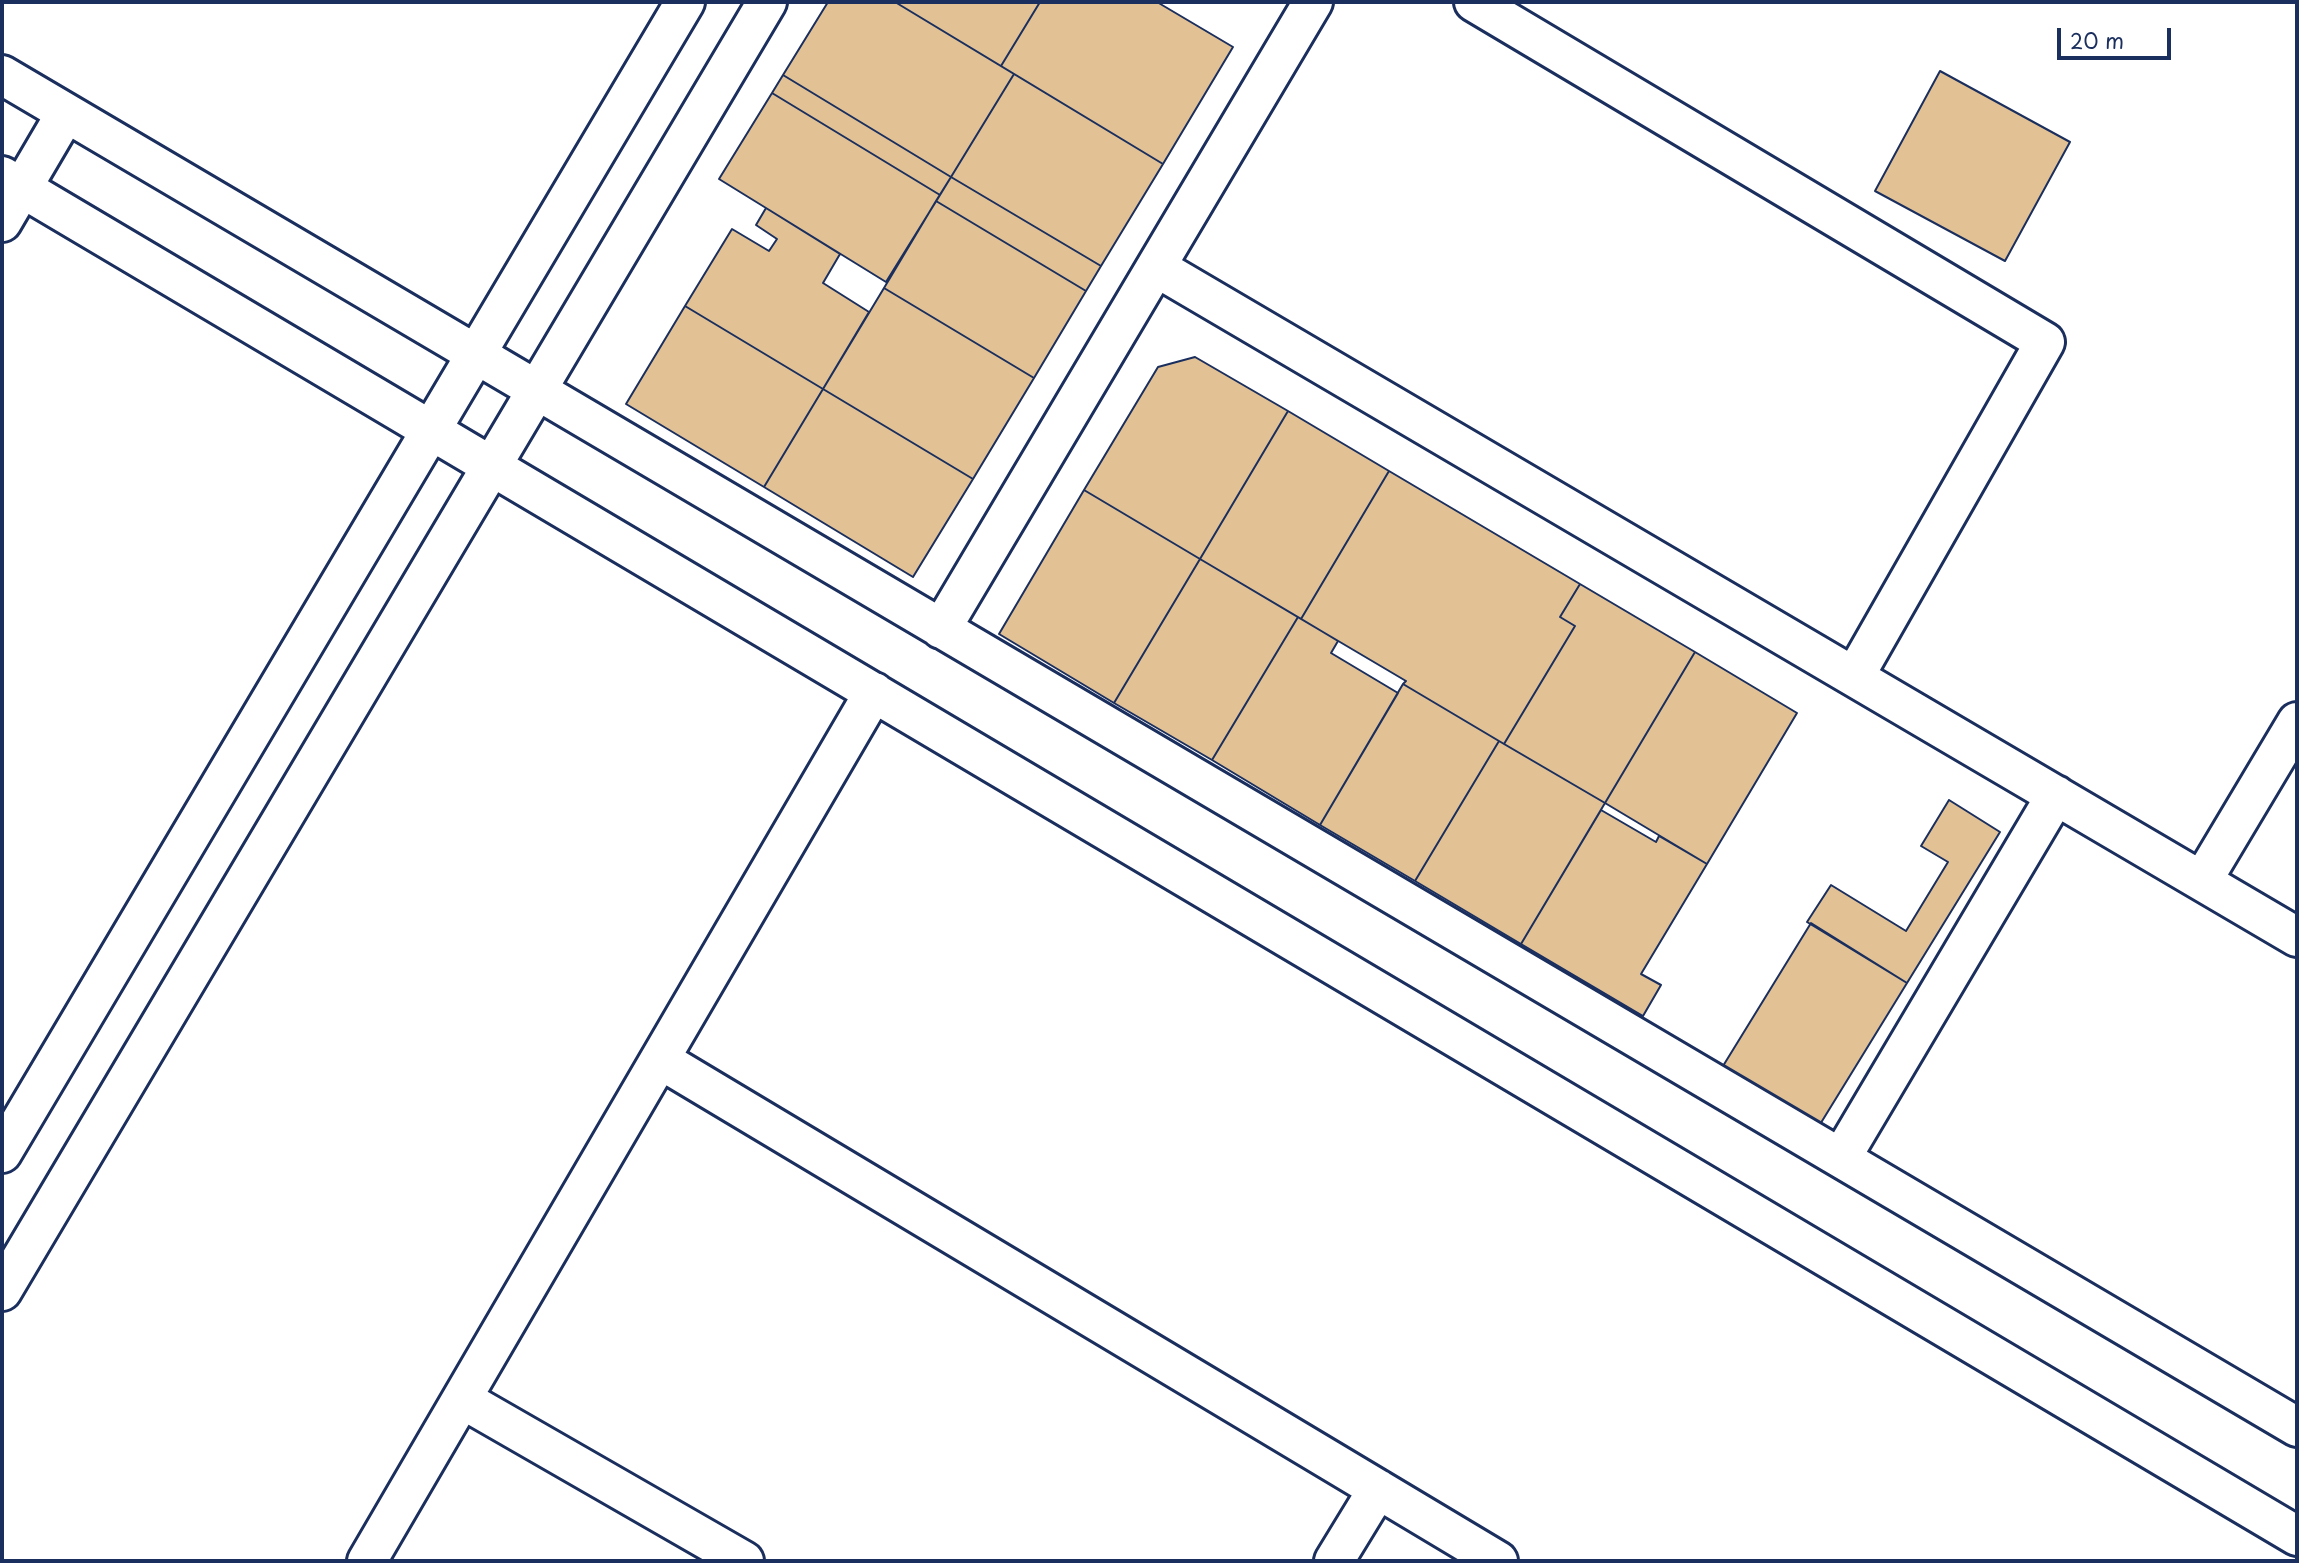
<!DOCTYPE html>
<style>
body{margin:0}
#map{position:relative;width:2299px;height:1563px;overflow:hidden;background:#fff;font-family:"Playpen Sans",sans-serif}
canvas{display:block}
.frame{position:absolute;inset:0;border:4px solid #1b2f5e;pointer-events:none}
.scale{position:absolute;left:2057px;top:28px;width:114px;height:32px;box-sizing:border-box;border:4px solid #1b2f5e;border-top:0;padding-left:9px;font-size:21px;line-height:24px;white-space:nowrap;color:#1b2f5e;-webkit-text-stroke:5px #fff;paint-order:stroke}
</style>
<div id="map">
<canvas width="2299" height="1563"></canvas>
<div class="frame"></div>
<div class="scale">20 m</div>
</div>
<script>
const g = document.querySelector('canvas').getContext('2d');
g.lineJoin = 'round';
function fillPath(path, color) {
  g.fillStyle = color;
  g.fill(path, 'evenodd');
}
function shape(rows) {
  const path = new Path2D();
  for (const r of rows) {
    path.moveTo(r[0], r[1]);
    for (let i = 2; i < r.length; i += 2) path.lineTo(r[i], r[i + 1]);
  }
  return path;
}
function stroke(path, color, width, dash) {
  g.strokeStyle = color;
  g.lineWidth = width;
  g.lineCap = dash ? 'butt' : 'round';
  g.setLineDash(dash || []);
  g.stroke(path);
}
const building = shape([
 [828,2,895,2,1014,74,951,177,783,75,828,2],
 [895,2,1040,2,1001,66,895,2],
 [1040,2,1157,2,1233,47,1163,164,1001,66,1040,2],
 [1940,71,2070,142,2005,261,1875,191,1940,71],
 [1014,74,1163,164,1101,266,951,177,1014,74],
 [783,75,951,177,940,195,772,93,783,75],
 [772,93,940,195,886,282,719,179,772,93],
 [951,177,1101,266,1086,291,936,201,951,177],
 [936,201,1086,291,1034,378,884,288,936,201],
 [766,208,840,254,823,283,869,312,823,389,685,306,732,229,769,251,777,239,756,225,766,208],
 [884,288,1034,378,973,479,823,389,884,288],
 [685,306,823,389,764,487,626,404,685,306],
 [1195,357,1288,411,1200,559,1084,490,1158,367,1195,357],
 [823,389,973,479,913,577,764,487,823,389],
 [1288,411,1389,471,1301,619,1200,559,1288,411],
 [1389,471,1580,584,1560,617,1575,626,1504,744,1403,684,1406,681,1301,619,1389,471],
 [1084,490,1200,559,1114,703,999,634,1084,490],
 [1200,559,1298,617,1212,760,1114,703,1200,559],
 [1580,584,1695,652,1605,803,1504,744,1575,626,1560,617,1580,584],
 [1298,617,1338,641,1331,653,1398,693,1320,825,1212,760,1298,617],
 [1695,652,1797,713,1707,864,1605,803,1695,652],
 [1403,684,1499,741,1415,881,1320,825,1403,684],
 [1499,741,1605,803,1521,944,1415,881,1499,741],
 [1949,800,2000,832,1907,983,1807,922,1831,885,1906,931,1948,862,1921,846,1949,800],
 [1601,810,1656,842,1659,836,1707,864,1641,974,1661,985,1643,1016,1521,944,1601,810],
 [1811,923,1907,983,1819,1126,1723,1066,1811,923]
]);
fillPath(building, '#e2c295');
stroke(building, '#1b2f5e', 2);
const minor = shape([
 [1474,2,2045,342,1854,677],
 [2,75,2297,1427],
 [2,176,2297,1536],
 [2,222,66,113],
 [1156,267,2297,937],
 [941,629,1313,2],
 [2202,881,2297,722],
 [661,1060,1498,1561],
 [2,1153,685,2],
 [1841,1158,2056,795],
 [2,1291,767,2],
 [462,1399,744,1561],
 [367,1561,874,692],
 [1334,1561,1378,1489]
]);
stroke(minor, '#1b2f5e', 44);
stroke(minor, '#fff', 38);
</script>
